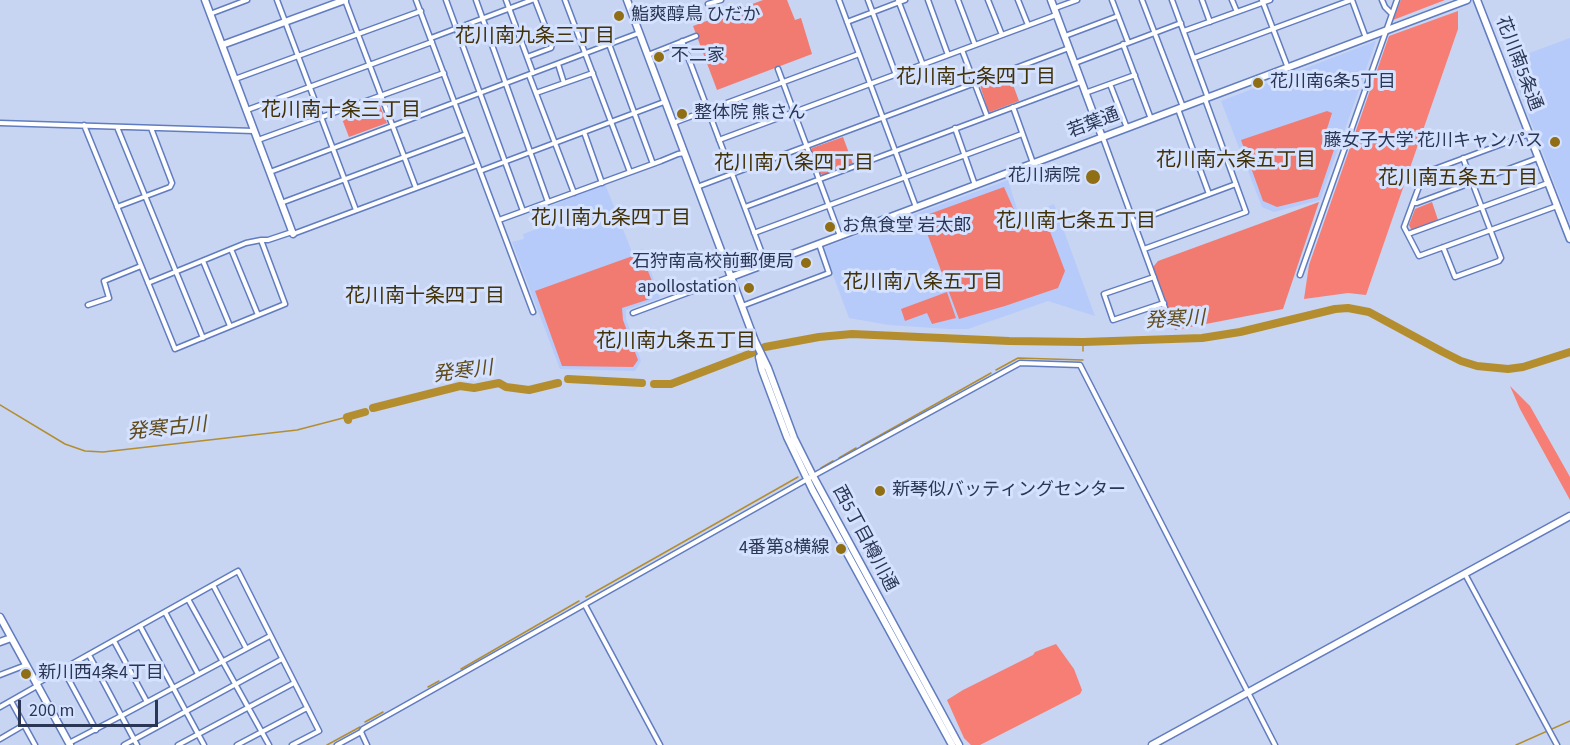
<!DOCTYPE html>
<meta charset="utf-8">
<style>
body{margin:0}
#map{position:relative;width:1570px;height:745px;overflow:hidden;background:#c7d4f2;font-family:"Source Sans 3",sans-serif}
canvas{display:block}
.scale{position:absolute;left:18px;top:700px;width:140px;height:27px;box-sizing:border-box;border:3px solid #2a3653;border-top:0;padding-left:8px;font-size:18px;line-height:21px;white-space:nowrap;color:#2a3653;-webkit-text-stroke:4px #d4e1ff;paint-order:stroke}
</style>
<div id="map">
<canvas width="1570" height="745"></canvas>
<div class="scale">200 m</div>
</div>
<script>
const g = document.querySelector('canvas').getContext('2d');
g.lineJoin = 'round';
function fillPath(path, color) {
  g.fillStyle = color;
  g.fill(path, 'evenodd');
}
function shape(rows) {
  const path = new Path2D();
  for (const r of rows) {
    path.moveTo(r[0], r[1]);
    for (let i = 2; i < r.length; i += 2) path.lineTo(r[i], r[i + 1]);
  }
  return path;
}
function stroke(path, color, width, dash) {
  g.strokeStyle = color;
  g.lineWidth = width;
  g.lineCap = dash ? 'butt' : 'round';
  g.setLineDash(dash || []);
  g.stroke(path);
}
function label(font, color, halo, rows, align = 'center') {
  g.font = font + ' "Source Sans 3","Noto Sans JP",sans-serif';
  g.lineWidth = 6;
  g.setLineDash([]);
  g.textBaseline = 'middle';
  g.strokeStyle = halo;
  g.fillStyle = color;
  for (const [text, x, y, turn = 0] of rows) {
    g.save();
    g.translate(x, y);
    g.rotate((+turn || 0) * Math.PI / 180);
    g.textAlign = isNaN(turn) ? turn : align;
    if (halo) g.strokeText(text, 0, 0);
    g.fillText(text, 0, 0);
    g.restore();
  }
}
fillPath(shape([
 [1570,38,1570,224,1508,61],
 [1376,41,1320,200,1274,212,1262,207,1221,101],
 [1008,180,1020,219,1054,204,1095,316,1048,301,968,329,949,329,889,325,849,318,823,248],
 [605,184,632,252,643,249,660,298,626,310,626,319,641,361,635,371,560,369,512,242,524,239,523,234,537,229,531,214]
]), '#b6cbfa');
fillPath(shape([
 [763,0,787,0,795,20,801,18,812,54,717,90,693,26],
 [1009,74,1019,101,990,112,988,111,980,85],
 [378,101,387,123,349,137,340,114],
 [1327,111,1332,113,1325,135,1337,141,1318,197,1277,207,1263,201,1241,140],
 [843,137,853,164,823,175,820,174,811,150,812,148],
 [1004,187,1019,221,1043,213,1065,271,1058,288,1005,306,959,319,921,217],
 [1319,202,1283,309,1175,330,1153,267,1158,261],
 [1432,202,1438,220,1413,230,1411,229,1409,225,1415,209],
 [641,253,655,289,650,299,622,308,623,320,638,360,633,367,562,366,535,291],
 [947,292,956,318,932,324,927,313,905,321,901,309]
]), '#f27b71');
fillPath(shape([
 [1401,0,1445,0,1393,20],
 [1458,11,1458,29,1366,295,1348,293,1304,299,1309,265,1389,36],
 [1510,386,1530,406,1570,477,1570,500,1520,409],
 [1056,644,1074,669,1082,690,1080,694,980,745,971,745,964,738,947,700,963,690,1033,655,1035,652]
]), '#f77e74');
stroke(shape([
 [1083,351,1083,342],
 [996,370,1018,358,1083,360],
 [0,405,65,444,85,451,103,452,297,430,347,417],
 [861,446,991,373],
 [839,458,856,448],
 [821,468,833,461],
 [586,597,798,477],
 [461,669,579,601],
 [428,687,439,681],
 [365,722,383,712],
 [327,745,360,727],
 [1516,745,1570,721]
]), '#b48e2e', 1.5);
stroke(shape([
 [765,347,819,337,852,334,1009,341,1083,342,1202,338,1240,332,1335,309,1348,308,1369,312,1443,352,1461,361,1477,366,1508,369,1523,367,1570,352],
 [568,379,642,383],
 [654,384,671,384,752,353],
 [373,408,460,386,474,388,499,383,506,387,529,390,558,383],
 [348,420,347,417,365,412]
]), '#b48e2e', 8);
const street = shape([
 [277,0,356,210],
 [345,0,416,188],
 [416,0,533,312],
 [446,0,523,211],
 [476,0,548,202],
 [506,0,533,73],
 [565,0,630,172],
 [839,0,916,207],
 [868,0,896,75],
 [898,0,923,65],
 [928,0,948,55],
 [958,0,975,45],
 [988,0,1002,35],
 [1018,0,1028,25],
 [1112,0,1128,42],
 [1142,0,1183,107],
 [1172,0,1208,98],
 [1202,0,1210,22],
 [1232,0,1237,12],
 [1262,0,1288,68],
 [1352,0,1366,38],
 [1382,0,1385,7,1392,14],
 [708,4,721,0],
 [1055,8,1077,0],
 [210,14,247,0],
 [847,22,905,0],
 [1184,31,1270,0],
 [1065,36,1118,16],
 [431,38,532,0],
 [682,41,766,264],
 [609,44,653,164],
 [1123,44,1151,119],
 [962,50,987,116],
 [648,55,696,36],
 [527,57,551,48,552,44,535,0],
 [1194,58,1351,0],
 [1075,63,1181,23],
 [558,64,564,83],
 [778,69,840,236],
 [529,75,574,193],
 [235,79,421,11],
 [1110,84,1127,128],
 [536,93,593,73],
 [1085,93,1135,75],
 [1013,107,1033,163],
 [1178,109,1209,194],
 [247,110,432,42],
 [0,123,254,131],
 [673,123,859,54],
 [84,125,175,349,285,304,261,240],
 [117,127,203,338],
 [955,128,975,185],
 [584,132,602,183],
 [1529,134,1424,173,1404,227,1419,256,1557,206],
 [1103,138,1168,316],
 [258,140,444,73],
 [719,140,1056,15],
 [480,171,664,102],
 [270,172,639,33],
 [697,187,1069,48],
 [281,203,466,134],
 [1413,203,1417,203,1538,158],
 [117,207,170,187,172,183,151,128],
 [745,207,1081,82],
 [499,220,661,161,678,154,684,153],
 [1134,222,1236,184],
 [754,233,1022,134],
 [293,234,478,165],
 [1408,234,1548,183],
 [1443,247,1455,277,1499,261,1501,258,1463,158],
 [231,249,258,315],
 [1144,249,1246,212,1205,99],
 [203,261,230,326],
 [1300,275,1397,0],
 [1154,277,1104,294,1113,320,1164,303],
 [148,283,246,243,261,240,268,240,292,232],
 [88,305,109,298,104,281,141,266],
 [742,306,829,273,819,244],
 [633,313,730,277],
 [1465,574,1557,745],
 [213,585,246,648],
 [188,599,269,745],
 [585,605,660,745],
 [165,612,198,674],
 [140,626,204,745],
 [114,641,147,702],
 [89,655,137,745],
 [63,669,96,730],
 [0,675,26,665],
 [36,684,238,571,319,731,292,745],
 [11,701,35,745],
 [0,707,37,686],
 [361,732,367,745],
 [0,739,24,725],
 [69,743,121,716,270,636],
 [124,745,282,659],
 [178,745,294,683],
 [237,745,307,708],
 [337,745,361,732,363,729,813,476,1020,363,1080,365,1275,745]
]);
const secondary = shape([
 [205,0,293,234],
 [627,0,755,341,768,368,794,438,813,476,959,745],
 [1051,0,1102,137],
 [1477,0,1570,239],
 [222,45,345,0],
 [731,277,1467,0],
 [759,357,762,370,787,437,813,491,952,745],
 [0,617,70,745],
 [0,642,11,638],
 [1152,745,1570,516]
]);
stroke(street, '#617cbf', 7);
stroke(secondary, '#617cbf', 9);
stroke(street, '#fff', 4);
stroke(secondary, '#fff', 6);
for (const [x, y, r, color] of [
 [619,16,6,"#906e13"],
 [659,57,6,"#906e13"],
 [1258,83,6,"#906e13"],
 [682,114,6,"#906e13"],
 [1555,142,6,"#906e13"],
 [1093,177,8,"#906e13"],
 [830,227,6,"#906e13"],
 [806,263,6,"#906e13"],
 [749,288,6,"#906e13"],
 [880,491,6,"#906e13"],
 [841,549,6,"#906e13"],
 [26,674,6,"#906e13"]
]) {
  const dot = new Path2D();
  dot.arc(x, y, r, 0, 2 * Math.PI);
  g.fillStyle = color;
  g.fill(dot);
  stroke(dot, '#d4e1ff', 2);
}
label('18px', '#2a3653', '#d4e1ff', [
 ["鮨爽醇鳥 ひだか",631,16],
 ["不二家",671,57],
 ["花川南6条5丁目",1270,83],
 ["整体院 熊さん",694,114],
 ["藤女子大学 花川キャンパス",1543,142,"right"],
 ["花川病院",1080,177,"right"],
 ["お魚食堂 岩太郎",842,227],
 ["石狩南高校前郵便局",794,263,"right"],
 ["apollostation",737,288,"right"],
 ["新琴似バッティングセンター",892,491],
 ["4番第8横線",829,549,"right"],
 ["新川西4条4丁目",38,674]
], 'left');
label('18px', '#2a3653', '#d4e1ff', [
 ["花川南5条通",1518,64,69],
 ["若葉通",1094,124,-21],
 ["西5丁目樽川通",864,539,62]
]);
label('20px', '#413107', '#d4e1ff', [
 ["花川南九条三丁目",535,38],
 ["花川南七条四丁目",976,79],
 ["花川南十条三丁目",341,112],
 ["花川南六条五丁目",1236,162],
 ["花川南八条四丁目",794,165],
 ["花川南五条五丁目",1458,180],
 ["花川南九条四丁目",611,220],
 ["花川南七条五丁目",1076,223],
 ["花川南八条五丁目",923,284],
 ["花川南十条四丁目",425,298],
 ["花川南九条五丁目",676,343]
]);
label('italic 20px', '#604c1a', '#d4e1ff', [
 ["発寒川",1175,321,-3],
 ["発寒川",463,373,-7],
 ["発寒古川",167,430,-6]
]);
</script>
